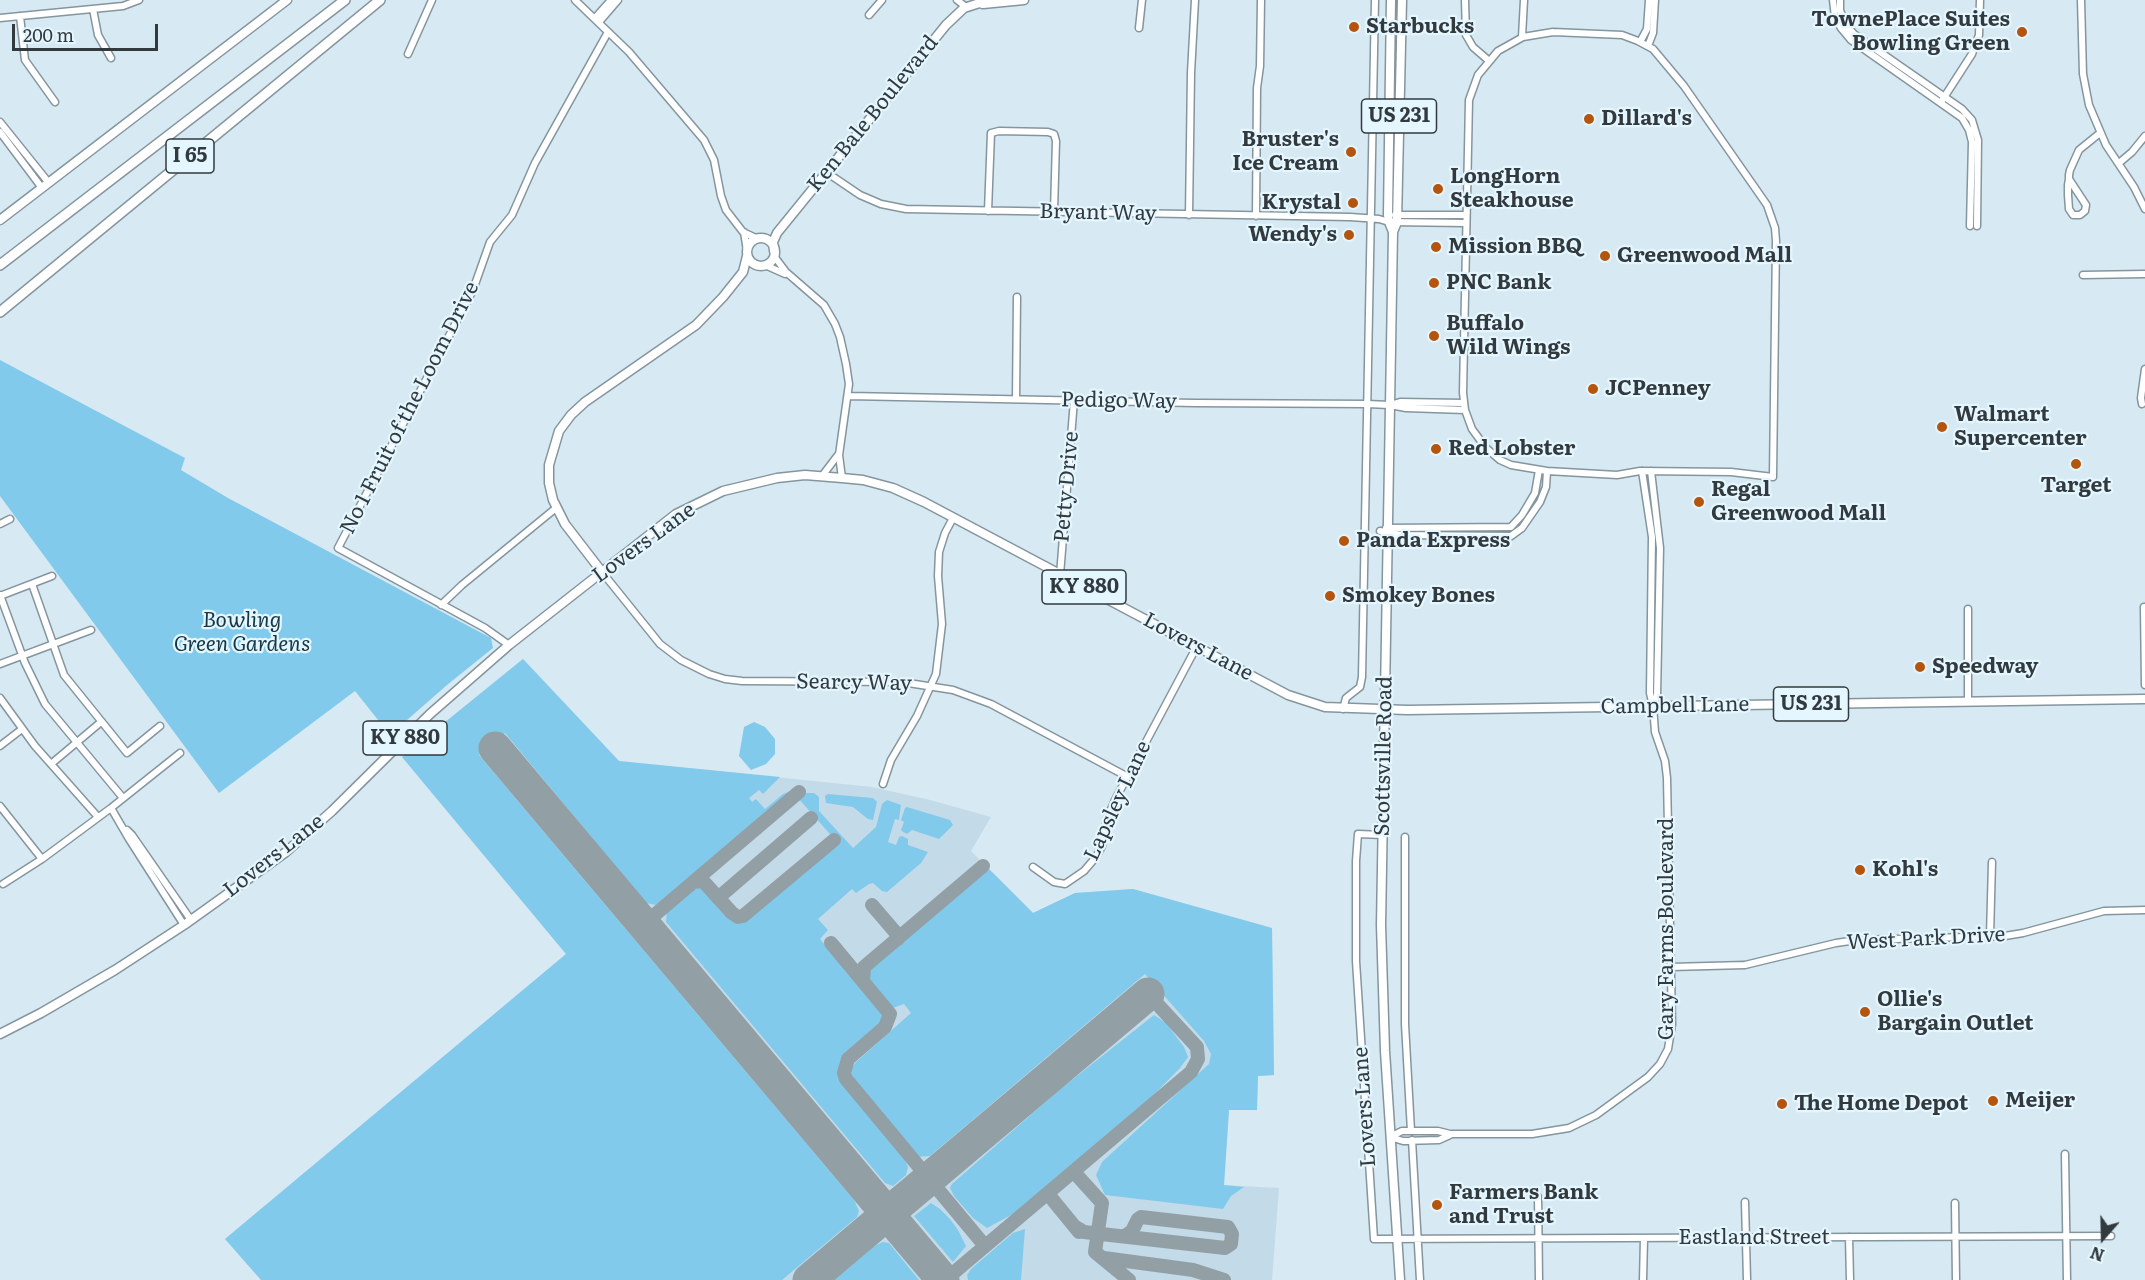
<!DOCTYPE html>
<style>
body{margin:0}
#map{position:relative;width:2145px;height:1280px;overflow:hidden;background:#d7e9f2;font-family:Literata,serif}
canvas{display:block}
.north{position:absolute;left:2073px;top:1208px;width:60px;height:60px;-webkit-text-stroke:4px #e4f6ff;paint-order:stroke;rotate:200deg;font-size:16px;font-weight:700;line-height:24px;text-align:center;color:#333a3e}
.north::after{content:'';display:block;margin:auto;width:21px;height:27px;background:#333a3e;clip-path:polygon(50% 0,100% 100%,50% 72%,0 100%)}
.scale{position:absolute;left:12px;top:24px;width:146px;height:27px;box-sizing:border-box;border:3px solid #333a3e;border-top:0;padding-left:8px;font-size:18px;line-height:21px;white-space:nowrap;color:#333a3e;-webkit-text-stroke:4px #e4f6ff;paint-order:stroke}
</style>
<div id="map">
<canvas width="2145" height="1280"></canvas>
<div class="north">N</div>
<div class="scale">200 m</div>
</div>
<script>
const g = document.querySelector('canvas').getContext('2d');
g.lineJoin = 'round';
function fillPath(path, color) {
  g.fillStyle = color;
  g.fill(path, 'evenodd');
}
function shape(rows) {
  const path = new Path2D();
  for (const r of rows) {
    if (r.length === 3) {
      path.moveTo(r[0] + r[2], r[1]);
      path.arc(r[0], r[1], r[2], 0, 2 * Math.PI);
      continue;
    }
    path.moveTo(r[0], r[1]);
    for (let i = 2; i < r.length; i += 2) path.lineTo(r[i], r[i + 1]);
  }
  return path;
}
function stroke(path, color, width, dash) {
  g.strokeStyle = color;
  g.lineWidth = width;
  g.lineCap = dash ? 'butt' : 'round';
  g.setLineDash(dash || []);
  g.stroke(path);
}
function label(font, color, halo, rows, align = 'center') {
  g.font = font + ' Literata,serif';
  g.lineWidth = 4.5;
  g.setLineDash([]);
  g.textBaseline = 'middle';
  g.strokeStyle = halo;
  g.fillStyle = color;
  for (const [text, x, y, turn = 0] of rows) {
    g.save();
    g.translate(x, y);
    g.rotate((+turn || 0) * Math.PI / 180);
    g.textAlign = isNaN(turn) ? turn : align;
    if (halo) g.strokeText(text, 0, 0);
    g.fillText(text, 0, 0);
    g.restore();
  }
}
fillPath(shape([
 [523,659,619,761,872,787,930,800,991,817,971,851,1033,913,1075,893,1133,889,1272,928,1274,1075,1258,1076,1257,1110,1229,1110,1224,1185,1279,1188,1272,1280,261,1280,225,1239,566,954,402,757]
]), '#c3dbe8');
fillPath(shape([
 [0,360,185,458,181,470,228,498,491,638,493,648,447,685,390,735,355,691,219,793,0,496],
 [523,659,619,761,780,777,763,794,759,790,749,798,752,802,756,799,765,809,783,794,788,792,794,792,746,834,743,833,656,905,646,903,505,733,479,755,854,1200,859,1211,857,1217,782,1280,261,1280,225,1239,566,954,402,757],
 [754,722,765,727,775,739,775,754,766,764,751,770,739,756,744,727],
 [805,793,814,793,819,797,819,811,853,848,876,827,882,804,887,800,901,805,899,820,895,819,888,842,896,845,899,837,902,836,908,839,908,845,928,852,921,863,887,892,882,891,873,883,869,884,856,893,852,889,818,919,828,930,820,939,880,1009,882,1016,880,1023,846,1052,840,1061,838,1074,842,1084,905,1160,908,1167,906,1175,893,1186,885,1183,666,922,667,909,697,887,704,887,733,918,739,921,837,842,798,798],
 [828,794,873,798,877,802,873,820,868,819,853,807,826,803,825,796],
 [907,807,950,820,953,825,939,839,912,830,907,834,903,832,901,830,904,822,901,820,905,808],
 [988,868,1033,913,1075,893,1133,889,1272,928,1274,1075,1258,1076,1257,1110,1229,1110,1224,1185,1244,1187,1231,1196,1223,1209,1105,1195,1096,1175,1102,1162,1209,1064,1211,1054,1204,1041,1145,974,930,1156,917,1157,913,1152,854,1081,851,1071,855,1063,911,1013,904,1004,893,1008,886,1004,869,984,867,977,868,970],
 [1154,1015,1166,1023,1184,1047,1188,1057,1180,1068,1130,1119,1013,1214,987,1228,973,1218,954,1196,950,1188,952,1184,1058,1091],
 [931,1203,940,1209,950,1219,958,1230,966,1246,953,1262,914,1216],
 [1025,1229,1021,1280,968,1280,967,1275,971,1269,1013,1233],
 [883,1242,889,1243,919,1280,834,1280,876,1245]
]), '#82caeb');
stroke(shape([
 [693,882,703,881,732,913,738,917,743,916,834,840],
 [718,898,811,818],
 [872,905,896,933,898,939],
 [644,924,799,792],
 [831,943,890,1014,885,1027,848,1059,844,1073,846,1079,985,1246],
 [863,981,864,967,983,866],
 [1074,1172,1102,1203,1095,1252,1129,1280],
 [1048,1194,1079,1232],
 [1074,1226,1084,1232,1225,1248,1231,1244,1232,1234,1228,1227,1141,1217,1138,1219,1132,1231,1125,1236],
 [1104,1258,1193,1270,1224,1280],
 [945,1280,1191,1072,1198,1059,1197,1047,1148,994]
]), '#92a0a6', 14);
stroke(shape([
 [495,748,943,1280],
 [809,1280,1148,994]
]), '#92a0a6', 33);
const minor = shape([
 [575,0,629,52,704,140,714,160,721,196,726,210,743,232,758,239],
 [957,0,966,7],
 [1465,0,1466,35,1473,47,1488,60],
 [1833,0,1835,17,1841,28,1851,40,1962,118,1969,130,1972,142,1970,226],
 [1840,0,1840,10,1845,24,1854,34,1962,109,1972,120,1978,140,1977,226],
 [2081,0,2083,74,2089,105,2106,145,2134,187,2145,209],
 [93,9,98,35,111,58],
 [869,15,882,0],
 [20,16,25,60,55,102],
 [0,18,123,6,139,0],
 [595,18,611,0],
 [599,22,618,0],
 [1139,28,1142,0],
 [1553,32,1622,35,1638,41,1653,49,1684,86,1767,205,1775,228,1776,241,1773,477,1731,472,1640,471,1617,475,1547,471,1511,465,1500,460,1486,448,1472,429,1465,410,1463,393,1469,100,1478,75,1498,51,1523,37,1553,32],
 [1522,37,1524,0],
 [1640,42,1647,29,1649,0],
 [1648,46,1653,33,1655,0],
 [408,54,432,0],
 [1943,99,1972,54,1979,35,1980,0],
 [0,122,49,183],
 [0,132,42,188],
 [2119,163,2132,152,2145,136],
 [826,172,860,195,881,204,906,209,1350,217,1379,219,1389,222,1466,223],
 [2069,179,2086,205,2085,211,2080,215,2073,215,2069,209,2068,195,2068,185,2069,179,2069,175,2070,170,2079,150,2100,133],
 [988,211,991,133,999,131,1048,132,1054,134,1056,141,1054,211],
 [1189,215,1191,73,1195,0],
 [1395,215,1466,215],
 [1256,216,1257,88,1260,66,1261,0],
 [744,232,747,251],
 [774,256,786,272,824,305,835,324,840,337,846,364,849,384,839,455,842,478],
 [765,265,785,274],
 [2083,275,2145,274],
 [849,396,1195,403,1367,404,1390,405,1406,408,1465,410],
 [1016,399,1017,297],
 [2142,404,2141,398,2145,369],
 [1390,405,1400,402,1464,403],
 [1651,471,1660,548,1657,696,1653,705],
 [822,476,838,455],
 [0,524,10,519],
 [1386,528,1511,527,1522,515,1535,493,1539,470],
 [1380,531,1401,535,1511,536,1522,528,1540,502,1546,487,1547,471],
 [602,572,660,644,681,660,709,674,725,679,742,681,902,682,953,690,991,704,1128,777],
 [1060,575,1074,400],
 [32,584,64,675,127,753,160,726],
 [0,595,25,663,45,704,123,798],
 [0,596,52,576],
 [441,605,462,585,556,508],
 [2144,607,2145,685],
 [1968,609,1968,702],
 [509,645,485,628,338,548,473,290,490,242,512,215,535,163,608,32],
 [0,664,91,630],
 [0,698,35,746,98,817],
 [1343,709,1346,698,1360,687,1362,677,1375,0],
 [0,746,22,729],
 [51,764,101,722],
 [883,784,891,760,917,716,936,674,942,624,938,576,939,552,945,533,953,518],
 [0,806,42,859],
 [111,808,129,839,184,925],
 [127,830,132,835,191,920],
 [1383,835,1358,834,1356,861,1356,961,1374,1239,2111,1236],
 [1405,837,1405,1024,1411,1131],
 [1033,867,1054,882,1065,884,1084,871,1096,857,1102,846,1107,819,1115,800,1197,646],
 [3,884,42,859,111,808,180,753],
 [1990,936,1992,862],
 [1671,967,1745,965,1836,943,1857,940,2005,936,2023,933,2104,911,2145,910],
 [1390,1137,1402,1131,1438,1131,1450,1134,1532,1134,1569,1128,1596,1115,1648,1077,1660,1064,1668,1049,1672,1024,1667,778,1665,761,1655,732,1653,706,1650,693,1652,537,1642,471],
 [1390,1137,1403,1141,1439,1140,1450,1135],
 [1412,1140,1420,1280],
 [2065,1154,2067,1280],
 [1538,1197,1539,1280],
 [1745,1202,1747,1280],
 [1955,1203,1956,1280],
 [1849,1237,1850,1280],
 [1643,1280,1644,1239]
]);
const major = shape([
 [1391,0,1388,215,1389,222,1393,232],
 [983,4,1024,0],
 [0,220,287,0],
 [761,252,14],
 [774,251,773,242,777,233,946,25,964,8,989,0],
 [602,572,565,524,553,500,549,483,549,465,559,431,571,415,585,402,696,325,723,297,743,272,747,256],
 [0,1034,41,1013,115,970,184,925,286,852,332,811,430,714,509,645,676,514,723,491,777,478,805,475,842,478,863,480,893,488,924,502,1288,695,1325,707,1407,710,2145,699],
 [1400,1280,1385,1051,1381,925,1393,232,1397,222,1402,0]
]);
const highway = shape([
 [0,265,345,0],
 [0,312,380,0]
]);
stroke(minor, '#85959e', 9);
stroke(major, '#85959e', 11);
stroke(highway, '#85959e', 12);
stroke(minor, '#fff', 6);
stroke(major, '#fff', 8);
stroke(highway, '#fff', 9);
for (const [x, y, r, color] of [
 [1354,27,6,"#b4540d"],
 [2022,32,6,"#b4540d"],
 [1589,119,6,"#b4540d"],
 [1351,152,6,"#b4540d"],
 [1438,189,6,"#b4540d"],
 [1353,203,6,"#b4540d"],
 [1349,235,6,"#b4540d"],
 [1436,247,6,"#b4540d"],
 [1605,256,6,"#b4540d"],
 [1434,283,6,"#b4540d"],
 [1434,336,6,"#b4540d"],
 [1593,389,6,"#b4540d"],
 [1942,427,6,"#b4540d"],
 [1436,449,6,"#b4540d"],
 [2076,464,6,"#b4540d"],
 [1699,502,6,"#b4540d"],
 [1344,541,6,"#b4540d"],
 [1330,596,6,"#b4540d"],
 [1920,667,6,"#b4540d"],
 [1860,870,6,"#b4540d"],
 [1865,1012,6,"#b4540d"],
 [1993,1101,6,"#b4540d"],
 [1782,1104,6,"#b4540d"],
 [1437,1205,6,"#b4540d"]
]) {
  const dot = new Path2D();
  dot.arc(x, y, r, 0, 2 * Math.PI);
  g.fillStyle = color;
  g.fill(dot);
  stroke(dot, '#e4f6ff', 2);
}
for (const [x, y, w] of [
 [1399,116,75],
 [190,156,48],
 [1084,587,84],
 [1811,704,75],
 [405,738,84]
]) {
  const box = new Path2D();
  box.roundRect(x - w / 2, y - 17, w, 34, 4.5);
  g.fillStyle = '#e4f6ff';
  g.fill(box);
  stroke(box, '#333a3e', 1.5);
}
label('bold 20px', '#333a3e', null, [
 ["US 231",1399,116],
 ["I 65",190,156],
 ["KY 880",1084,587],
 ["US 231",1811,704],
 ["KY 880",405,738]
]);
label('bold 21px', '#333a3e', '#e4f6ff', [
 ["TownePlace Suites",2010,20,"right"],
 ["Bowling Green",2010,44,"right"],
 ["Starbucks",1366,27],
 ["Dillard's",1601,119],
 ["Bruster's",1339,140,"right"],
 ["Ice Cream",1339,164,"right"],
 ["LongHorn",1450,177],
 ["Steakhouse",1450,201],
 ["Krystal",1341,203,"right"],
 ["Wendy's",1337,235,"right"],
 ["Mission BBQ",1448,247],
 ["Greenwood Mall",1617,256],
 ["PNC Bank",1446,283],
 ["Buffalo",1446,324],
 ["Wild Wings",1446,348],
 ["JCPenney",1605,389],
 ["Walmart",1954,415],
 ["Supercenter",1954,439],
 ["Red Lobster",1448,449],
 ["Target",2076,486,"center"],
 ["Regal",1711,490],
 ["Greenwood Mall",1711,514],
 ["Panda Express",1356,541],
 ["Smokey Bones",1342,596],
 ["Speedway",1932,667],
 ["Kohl's",1872,870],
 ["Ollie's",1877,1000],
 ["Bargain Outlet",1877,1024],
 ["Meijer",2005,1101],
 ["The Home Depot",1794,1104],
 ["Farmers Bank",1449,1193],
 ["and Trust",1449,1217]
], 'left');
label('21px', '#333a3e', '#e4f6ff', [
 ["Ken Bale Boulevard",873,114,-51],
 ["Bryant Way",1098,213,1],
 ["Pedigo Way",1119,401,1],
 ["No 1 Fruit of the Loom Drive",410,408,-63],
 ["Petty Drive",1067,487,-85],
 ["Lovers Lane",644,543,-36],
 ["Lovers Lane",1198,647,28],
 ["Searcy Way",854,683,1],
 ["Campbell Lane",1675,706,-1],
 ["Scottsville Road",1384,756,-89],
 ["Lapsley Lane",1118,801,-65],
 ["Lovers Lane",274,856,-38],
 ["Gary Farms Boulevard",1667,929,-90],
 ["West Park Drive",1926,939,-3],
 ["Lovers Lane",1365,1107,-94],
 ["Eastland Street",1754,1238]
]);
label('italic 21px', '#153746', '#e4f6ff', [
 ["Bowling",242,621],
 ["Green Gardens",242,645]
]);
</script>
